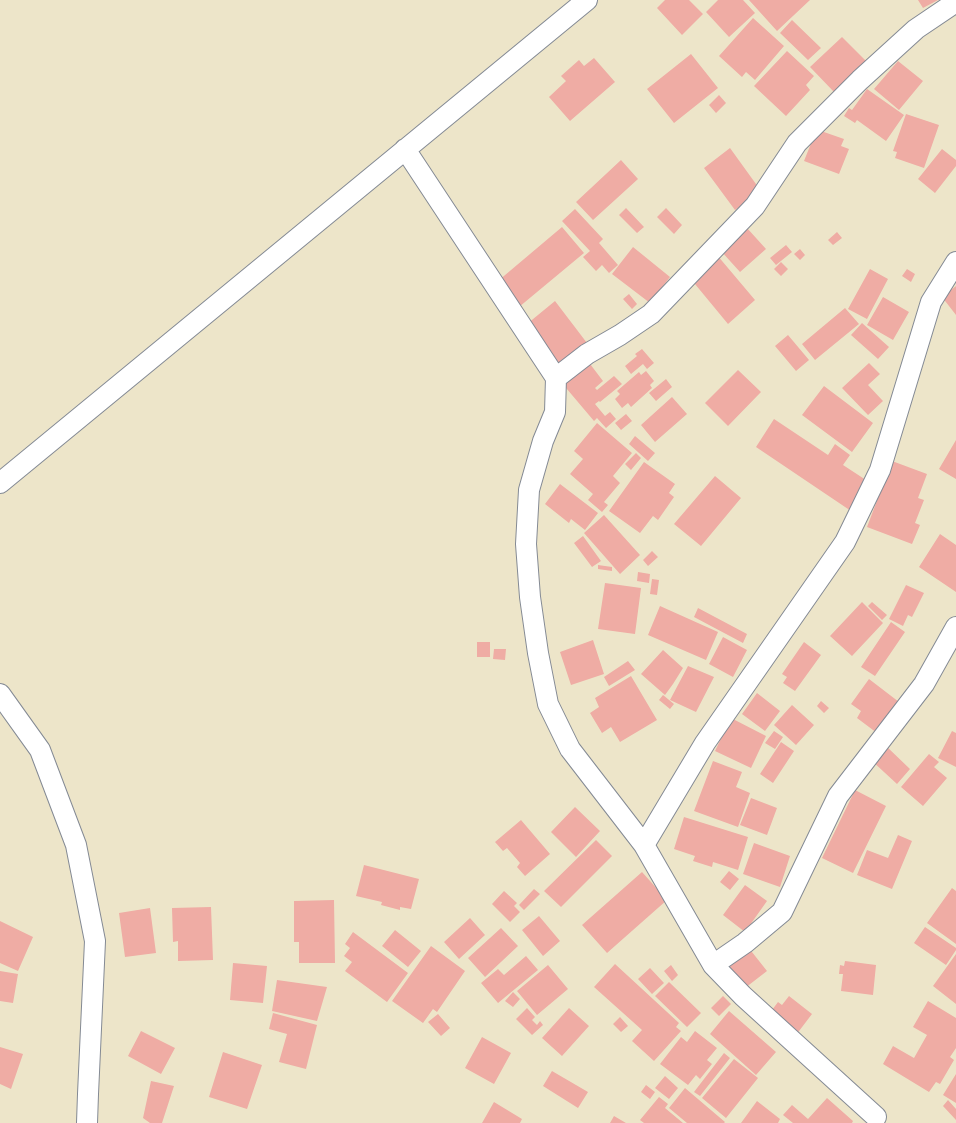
<!DOCTYPE html>
<style>
body{margin:0}
canvas{display:block;background:#ede5c9}
</style>
<canvas width="956" height="1123"></canvas>
<script>
const g = document.querySelector('canvas').getContext('2d');
g.lineJoin = 'round';
function fillPath(path, color) {
  g.fillStyle = color;
  g.fill(path, 'evenodd');
}
function shape(rows) {
  const path = new Path2D();
  for (const r of rows) {
    path.moveTo(r[0], r[1]);
    for (let i = 2; i < r.length; i += 2) path.lineTo(r[i], r[i + 1]);
  }
  return path;
}
function stroke(path, color, width, dash) {
  g.strokeStyle = color;
  g.lineWidth = width;
  g.lineCap = dash ? 'butt' : 'round';
  g.setLineDash(dash || []);
  g.stroke(path);
}
fillPath(shape([
 [665,0,689,0,703,14,682,35,657,8],
 [718,0,743,0,755,13,729,37,706,12],
 [749,0,810,0,777,31],
 [918,0,938,0,923,8],
 [753,18,784,46,755,80,746,72,742,77,719,56],
 [792,20,821,48,808,60,780,33],
 [842,37,867,62,835,93,810,67],
 [787,51,814,76,806,85,810,90,786,116,754,86],
 [691,54,718,88,674,123,647,89],
 [594,58,615,82,570,121,549,97,566,81,561,76,579,60,584,66],
 [898,61,923,81,899,110,874,89],
 [867,89,904,115,886,141,857,120,855,123,844,116,849,108,852,110],
 [719,95,726,103,716,113,709,105],
 [906,114,939,125,924,168,895,158,897,152,893,151],
 [821,131,844,139,841,146,849,149,839,174,804,161,814,136,818,137],
 [730,148,761,191,735,210,704,168],
 [942,149,956,160,956,166,935,193,918,179],
 [621,160,638,179,593,220,576,202],
 [626,208,644,227,637,233,619,215],
 [666,208,682,225,674,234,657,217],
 [575,209,603,239,599,243,618,265,609,273,602,265,596,271,583,257,590,251,562,221],
 [562,227,584,253,519,307,498,281],
 [747,228,766,249,740,272,721,251],
 [837,232,842,238,833,245,828,240],
 [786,245,792,252,776,265,770,258],
 [633,247,670,277,650,303,612,274],
 [800,249,805,255,800,260,794,254],
 [717,255,755,300,728,324,690,278],
 [781,262,788,269,781,276,774,269],
 [870,269,888,279,867,319,848,309],
 [907,269,915,274,911,282,902,276],
 [956,286,956,315,942,297],
 [629,294,637,304,632,309,623,299],
 [883,297,909,312,893,340,867,325],
 [555,301,587,343,558,365,527,324],
 [845,308,859,324,815,360,802,344],
 [862,323,889,347,878,359,851,335],
 [788,335,809,360,796,371,775,346],
 [642,349,654,363,647,369,643,364,631,374,625,366,637,356,635,354],
 [587,360,603,381,595,388,597,390,614,376,622,384,600,402,599,401,595,404,605,416,610,412,616,419,606,428,597,418,594,421,561,382],
 [869,363,880,374,868,385,883,401,868,415,842,388],
 [738,370,761,392,728,426,705,403],
 [646,371,654,381,650,385,652,388,631,407,628,403,622,408,615,399,620,394,617,391,639,372,641,375],
 [666,379,672,387,656,401,649,393],
 [824,386,873,423,852,452,802,415],
 [672,397,687,414,655,442,641,425],
 [626,414,632,421,621,430,615,423],
 [774,419,828,455,835,444,850,455,843,465,869,482,851,511,756,447],
 [597,423,632,453,613,476,620,483,604,502,608,505,602,512,588,500,593,494,570,474,583,459,574,451],
 [635,436,655,453,648,461,629,444],
 [956,440,956,479,939,469],
 [636,453,641,458,631,470,625,464],
 [892,461,927,474,918,498,924,500,915,523,920,525,912,544,867,527],
 [644,462,675,484,669,493,674,497,658,520,653,516,640,533,609,511],
 [715,476,741,498,701,546,674,524],
 [560,484,598,513,585,530,571,519,569,523,545,504],
 [604,515,640,555,620,574,584,533],
 [940,534,956,545,956,592,919,567],
 [583,536,601,561,592,567,574,543],
 [652,551,658,557,648,566,643,560],
 [598,565,612,567,612,571,598,569],
 [638,572,650,574,649,583,637,581],
 [652,579,659,580,657,595,650,594],
 [605,583,641,588,635,634,598,629],
 [906,585,924,593,912,617,908,615,903,626,889,619],
 [862,602,883,623,852,656,830,636],
 [872,602,887,615,882,620,868,606],
 [660,606,718,632,706,660,648,635],
 [698,608,747,634,743,643,694,617],
 [891,622,905,632,875,676,861,667],
 [723,637,747,650,733,677,709,664],
 [593,640,604,674,571,685,560,652],
 [477,642,490,642,490,657,477,657],
 [804,642,821,655,795,691,783,683,787,677,782,674],
 [494,649,506,649,505,660,493,659],
 [663,650,683,668,673,684,665,695,641,674],
 [628,661,635,670,609,686,604,677],
 [688,666,714,677,696,712,670,700],
 [631,676,657,720,620,742,611,727,602,733,590,713,599,707,595,698],
 [869,679,899,702,877,733,857,718,861,711,851,704],
 [757,693,780,711,765,731,742,714],
 [663,695,674,704,670,709,659,700],
 [821,701,829,708,824,713,817,706],
 [792,705,814,725,796,745,774,725],
 [731,718,766,736,751,768,715,751],
 [774,731,783,737,775,749,765,743],
 [952,731,956,733,956,767,938,758],
 [781,742,794,751,773,783,760,774],
 [885,745,910,769,897,784,871,760],
 [929,754,939,762,934,767,947,778,923,806,901,787],
 [713,761,742,772,736,787,750,793,738,827,694,811],
 [855,790,886,806,853,873,822,858],
 [751,798,777,808,767,835,740,825],
 [575,807,600,831,576,857,551,832],
 [684,817,748,837,738,870,713,862,712,867,693,861,695,856,674,849],
 [521,820,550,854,525,876,517,867,520,863,507,848,503,851,495,842],
 [898,835,912,841,892,889,857,875,867,850,888,858],
 [596,840,612,856,561,907,544,891],
 [754,843,790,856,780,887,743,874],
 [364,865,419,879,411,909,400,907,400,910,381,905,382,902,356,896],
 [729,871,739,879,730,890,720,882],
 [642,872,667,900,607,953,582,925],
 [745,885,767,901,745,932,723,915],
 [952,888,956,891,956,944,927,923],
 [534,889,540,894,524,910,519,905],
 [504,891,517,903,514,906,520,912,510,922,492,904],
 [334,900,335,963,299,963,299,942,294,942,294,901],
 [211,907,213,960,178,961,178,941,173,942,172,908],
 [150,908,156,953,125,957,119,913],
 [539,916,560,941,543,956,522,930],
 [470,918,485,935,459,959,444,942],
 [0,921,33,937,18,971,0,963],
 [925,927,956,948,956,950,946,965,914,943],
 [501,928,518,946,485,977,468,958],
 [395,930,421,951,408,967,382,946],
 [353,932,408,973,387,1002,345,971,352,962,344,956,350,948,345,944],
 [431,946,465,971,437,1012,433,1009,423,1023,392,1001],
 [748,947,767,971,745,988,727,965],
 [956,954,956,1004,933,986],
 [526,956,538,970,498,1003,481,983,498,969,504,975],
 [845,961,876,965,873,995,841,991,843,974,839,974,840,965,844,966],
 [233,963,267,966,263,1003,230,1000],
 [615,964,679,1023,676,1027,681,1031,654,1061,632,1041,642,1030,594,987],
 [548,965,568,989,537,1015,517,991],
 [671,965,678,975,672,981,664,971],
 [650,968,664,983,652,994,638,979],
 [0,971,18,974,13,1003,0,1001],
 [277,980,327,987,317,1021,272,1011],
 [669,982,701,1013,687,1027,655,996],
 [513,992,520,999,513,1007,505,1001],
 [723,996,731,1004,719,1016,711,1008],
 [789,996,812,1014,796,1035,769,1014,778,1002,782,1005],
 [928,1001,956,1018,956,1048,950,1057,954,1060,940,1084,936,1082,929,1092,883,1064,893,1046,914,1058,927,1035,913,1027],
 [527,1008,535,1017,532,1020,537,1025,540,1021,543,1025,532,1035,516,1019],
 [569,1008,589,1026,562,1056,542,1038],
 [729,1011,776,1052,756,1075,710,1034],
 [273,1013,317,1025,306,1069,279,1062,287,1034,269,1029],
 [438,1014,450,1028,441,1036,428,1022],
 [620,1017,628,1026,621,1032,613,1024],
 [141,1031,175,1048,161,1074,128,1056],
 [695,1031,717,1048,707,1060,712,1064,700,1079,696,1075,688,1085,660,1064,681,1037,687,1042],
 [482,1037,511,1053,494,1084,465,1068],
 [0,1047,23,1054,11,1089,0,1084],
 [223,1052,262,1065,247,1109,209,1097],
 [724,1053,730,1058,700,1096,694,1092],
 [734,1059,758,1078,726,1118,702,1098],
 [552,1071,588,1092,578,1108,543,1086],
 [956,1074,956,1103,943,1095],
 [665,1076,678,1088,669,1099,655,1088],
 [151,1081,174,1086,162,1123,150,1123,143,1118],
 [646,1085,655,1092,650,1099,641,1092],
 [685,1088,725,1122,724,1123,687,1123,669,1108],
 [659,1097,668,1104,665,1108,683,1123,644,1123,640,1120],
 [827,1098,853,1121,852,1123,793,1123,783,1115,792,1105,808,1119],
 [948,1100,956,1109,956,1120,943,1106],
 [757,1101,780,1119,778,1123,741,1123],
 [494,1102,522,1119,520,1123,482,1123],
 [614,1116,626,1123,610,1123]
]), '#efaca4');
const minor = shape([
 [405,149,556,378,555,412,543,441,529,490,526,544,530,597,538,653,548,704,570,749,644,845,713,965,743,996,876,1117],
 [556,378,587,354,620,335,651,314,755,206,797,143,860,80,916,29,956,2],
 [0,483,587,0],
 [0,694,40,750,76,845,95,941,88,1094,87,1123],
 [644,845,705,743,845,542,880,470,931,302,956,262],
 [713,965,745,943,782,912,838,796,924,684,956,627]
]);
stroke(minor, '#848a94', 22);
stroke(minor, '#fff', 20);
</script>
